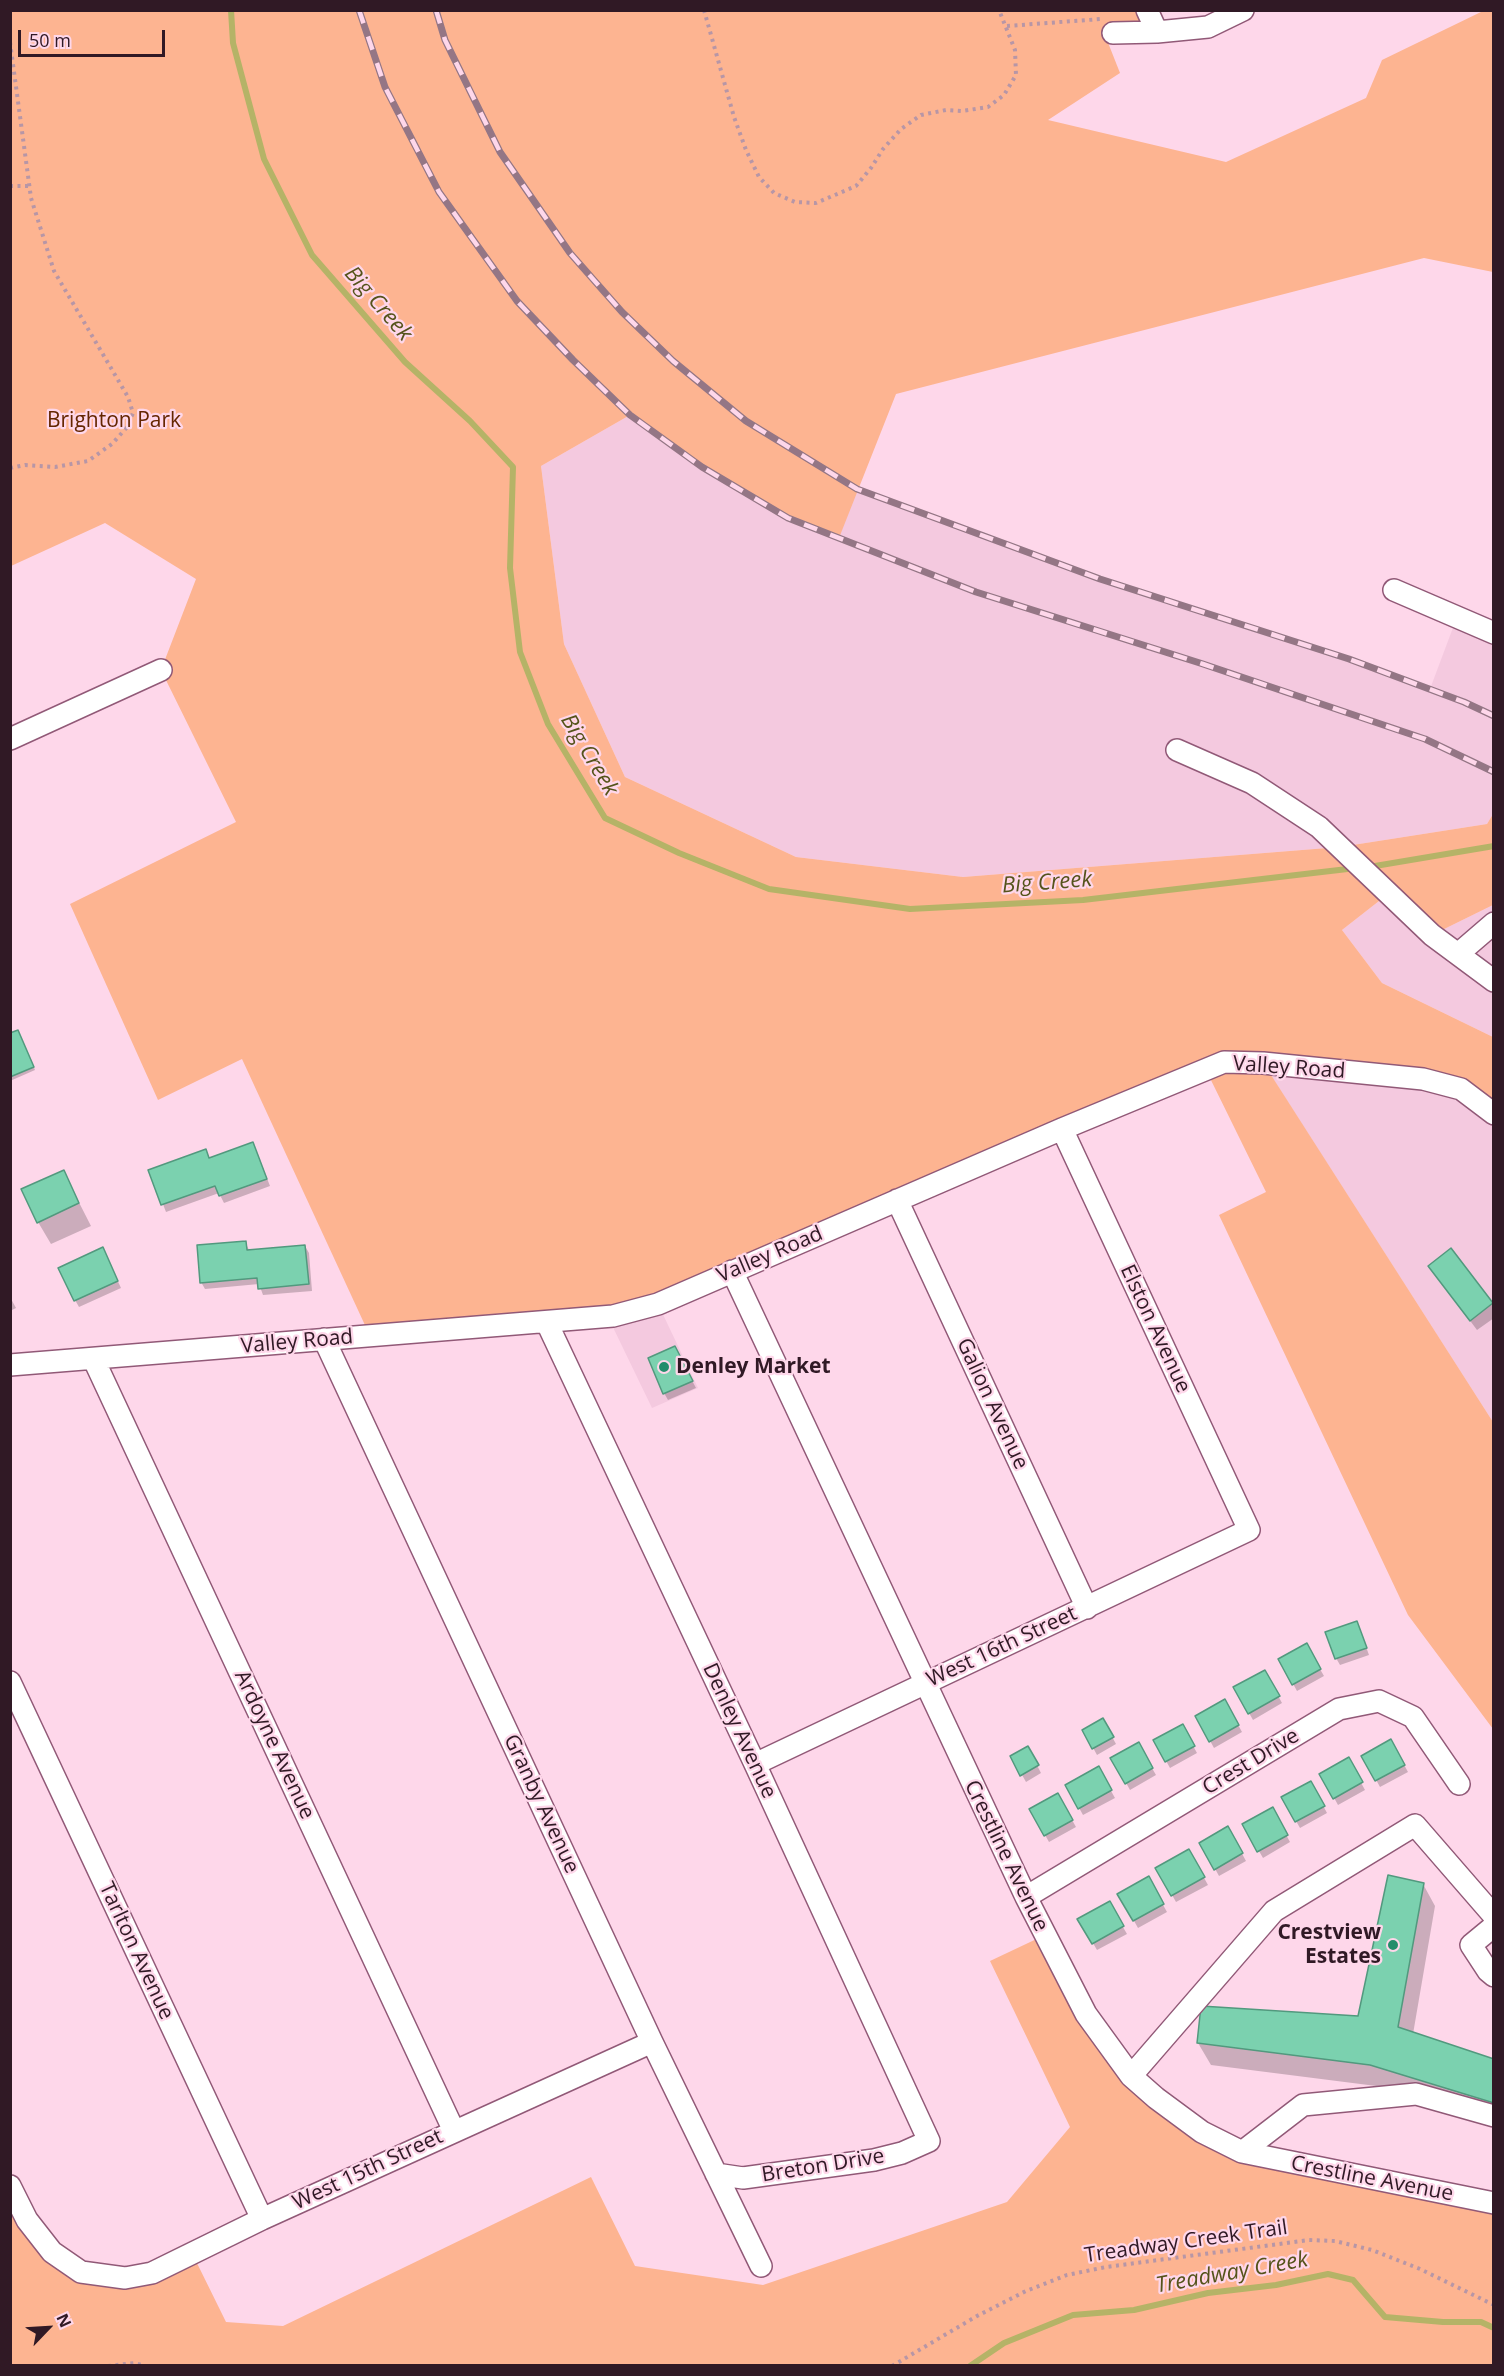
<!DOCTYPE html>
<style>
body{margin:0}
#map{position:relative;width:1504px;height:2376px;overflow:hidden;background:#fed7ea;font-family:"Open Sans",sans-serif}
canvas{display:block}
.frame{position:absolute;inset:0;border:12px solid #301925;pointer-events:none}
.north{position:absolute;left:18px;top:2298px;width:60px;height:60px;-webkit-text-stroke:4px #fed7ea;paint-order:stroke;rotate:65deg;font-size:16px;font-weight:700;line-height:24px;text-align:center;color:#301925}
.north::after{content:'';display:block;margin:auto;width:21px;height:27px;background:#301925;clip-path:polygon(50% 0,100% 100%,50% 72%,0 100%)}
.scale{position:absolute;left:18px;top:30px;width:147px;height:27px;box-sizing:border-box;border:3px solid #301925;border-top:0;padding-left:8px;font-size:18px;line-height:21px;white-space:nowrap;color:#301925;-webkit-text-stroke:4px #fed7ea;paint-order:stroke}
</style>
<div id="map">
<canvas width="1504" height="2376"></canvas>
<div class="frame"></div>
<div class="north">N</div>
<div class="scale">50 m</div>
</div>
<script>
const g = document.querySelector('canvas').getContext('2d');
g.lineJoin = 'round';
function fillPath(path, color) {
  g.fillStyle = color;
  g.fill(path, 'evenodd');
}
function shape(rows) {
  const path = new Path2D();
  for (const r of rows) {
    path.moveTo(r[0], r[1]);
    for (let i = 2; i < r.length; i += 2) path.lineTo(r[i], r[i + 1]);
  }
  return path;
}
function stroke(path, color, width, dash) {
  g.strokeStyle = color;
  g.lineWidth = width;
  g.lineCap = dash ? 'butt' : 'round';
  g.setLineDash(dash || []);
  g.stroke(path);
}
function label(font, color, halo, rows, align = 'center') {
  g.font = font + ' "Open Sans",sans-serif';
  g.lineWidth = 4.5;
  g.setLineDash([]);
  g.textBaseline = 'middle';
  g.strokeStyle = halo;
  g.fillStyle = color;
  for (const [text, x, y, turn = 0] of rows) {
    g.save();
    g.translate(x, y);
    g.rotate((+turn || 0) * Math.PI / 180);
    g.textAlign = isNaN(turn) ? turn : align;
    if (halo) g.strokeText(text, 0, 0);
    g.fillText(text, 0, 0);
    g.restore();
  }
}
fillPath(shape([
 [630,415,702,467,788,518,838,538,857,489,1100,579,1349,659,1430,689,1457,617,1493,633,1493,814,1487,824,1340,847,963,877,796,857,625,777,564,644,541,466],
 [1388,894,1432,935,1493,905,1493,1037,1382,983,1342,930],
 [1263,1063,1423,1079,1493,1114,1493,1422],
 [658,1304,698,1388,652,1408,608,1317]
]), '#f4c9df');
fillPath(shape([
 [10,11,1147,11,1157,32,1105,35,1120,73,1048,120,1226,162,1366,98,1382,60,1483,11,1493,11,1493,272,1424,258,896,394,839,538,788,518,702,467,630,415,541,466,564,644,625,777,796,857,963,877,1340,847,1487,824,1493,814,1493,905,1432,935,1388,894,1342,930,1382,983,1493,1037,1493,1114,1461,1089,1264,1064,1493,1422,1493,1729,1408,1615,1219,1215,1266,1192,1206,1070,653,1306,370,1336,242,1059,158,1100,70,904,236,822,161,670,196,579,105,523,11,566],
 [1045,1935,1131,2076,1202,2132,1493,2203,1493,2365,11,2365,10,2214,21,2209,52,2252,125,2278,192,2253,226,2322,283,2326,591,2177,635,2266,763,2285,1007,2202,1070,2127,990,1961]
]), '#fdb491');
fillPath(shape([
 [19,1034,35,1070,10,1081,10,1035],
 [253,1143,270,1186,224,1203,219,1193,166,1212,150,1171,206,1151,210,1159],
 [63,1171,91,1226,51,1244,38,1222],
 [245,1242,250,1252,305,1246,309,1253,312,1291,263,1295,259,1284,205,1289,201,1282],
 [106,1256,121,1288,79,1307,75,1300],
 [1430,1267,1492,1304,1494,1318,1477,1330],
 [10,1297,16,1308,10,1311],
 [675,1348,696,1388,668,1400,664,1393],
 [1357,1622,1369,1655,1340,1665,1336,1658],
 [1306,1645,1324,1676,1297,1691,1280,1660],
 [1265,1672,1282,1703,1253,1720,1235,1688],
 [1225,1701,1242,1732,1214,1748,1197,1717],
 [1103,1720,1116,1744,1097,1755,1084,1731],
 [1182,1726,1197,1753,1170,1768,1155,1741],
 [1391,1741,1408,1772,1380,1787,1363,1756],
 [1138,1744,1156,1775,1130,1790,1113,1759],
 [1028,1748,1041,1773,1026,1782,1012,1757],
 [1348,1759,1365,1790,1338,1805,1321,1774],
 [1098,1768,1115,1798,1083,1815,1067,1786],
 [1311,1783,1327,1813,1300,1828,1283,1798],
 [1058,1795,1076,1827,1049,1842,1031,1810],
 [1272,1809,1290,1842,1263,1858,1244,1825],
 [1228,1828,1246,1861,1219,1876,1201,1843],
 [1189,1851,1208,1885,1176,1902,1157,1868],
 [1148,1878,1167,1912,1138,1928,1119,1894],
 [1423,1884,1435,1906,1413,2034,1494,2060,1494,2121,1384,2087,1211,2065,1198,2043,1202,2008,1359,2018],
 [1109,1903,1127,1934,1097,1950,1079,1919]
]), '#0003');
stroke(shape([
 [231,10,233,43,264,159,312,255,405,362,470,421,513,467,510,568,520,652,548,724,605,818,679,853,769,889,910,909,1083,900,1356,868],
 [1369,867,1494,846],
 [970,2366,1004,2343,1073,2315,1134,2310,1208,2293,1276,2285,1328,2274,1353,2280,1385,2317,1443,2322,1481,2322,1494,2328]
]), '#b5b367', 6);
const building = shape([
 [18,1030,34,1067,10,1077,10,1033,18,1030],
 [253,1142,267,1179,219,1196,215,1186,161,1205,148,1170,206,1149,209,1158,253,1142],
 [64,1170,79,1203,37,1223,21,1189,64,1170],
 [246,1241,247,1250,305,1245,309,1284,258,1289,257,1278,200,1283,197,1245,246,1241],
 [103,1247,118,1281,74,1301,58,1268,103,1247],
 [1451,1248,1493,1303,1470,1321,1428,1266,1451,1248],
 [675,1346,693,1381,663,1394,648,1358,675,1346],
 [1357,1621,1367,1648,1335,1659,1325,1632,1357,1621],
 [1307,1643,1321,1669,1292,1685,1278,1659,1307,1643],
 [1265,1670,1280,1696,1248,1714,1233,1687,1265,1670],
 [1225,1699,1239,1725,1209,1742,1195,1716,1225,1699],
 [1103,1718,1114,1737,1092,1749,1082,1730,1103,1718],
 [1183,1724,1195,1746,1165,1762,1153,1740,1183,1724],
 [1391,1739,1405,1765,1375,1781,1361,1756,1391,1739],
 [1139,1742,1153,1768,1125,1784,1110,1758,1139,1742],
 [1028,1746,1039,1765,1020,1776,1010,1756,1028,1746],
 [1349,1757,1363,1782,1333,1799,1319,1774,1349,1757],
 [1099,1766,1112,1790,1078,1809,1065,1785,1099,1766],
 [1311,1781,1325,1806,1295,1822,1281,1797,1311,1781],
 [1058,1793,1073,1820,1044,1836,1029,1809,1058,1793],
 [1273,1807,1288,1835,1257,1852,1242,1824,1273,1807],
 [1228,1826,1243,1853,1214,1870,1199,1843,1228,1826],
 [1189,1849,1205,1877,1171,1896,1155,1868,1189,1849],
 [1388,1875,1424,1883,1398,2027,1494,2059,1494,2103,1370,2065,1197,2043,1201,2006,1358,2016,1388,1875],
 [1149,1876,1164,1904,1133,1921,1117,1894,1149,1876],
 [1110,1901,1124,1926,1092,1944,1077,1919,1110,1901]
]);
fillPath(building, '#7bd1af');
stroke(building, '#52997e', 1.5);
const minor = shape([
 [1147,10,1157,32],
 [1113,33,1157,32,1208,27,1243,10],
 [1394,590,1494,633],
 [10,739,161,670],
 [1177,750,1252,783,1319,827,1432,935,1494,981],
 [1458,954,1494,923],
 [897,1200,1087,1608],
 [732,1271,1026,1897,1086,2014,1131,2076,1156,2098,1202,2132,1242,2152,1494,2203],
 [547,1323,755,1764,929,2141,902,2153,874,2160,743,2178,716,2174],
 [324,1339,652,2042,761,2266],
 [94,1360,454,2131],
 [10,1365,613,1316,658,1304,1062,1129,1224,1062,1263,1063,1423,1079,1461,1089,1494,1114],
 [10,1682,262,2219],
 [755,1764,1249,1530,1062,1129],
 [1026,1897,1339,1709,1379,1701,1413,1717,1459,1784],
 [1494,1926,1471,1945,1488,1971,1494,1976],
 [1131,2076,1274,1911,1415,1825,1494,1916],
 [1242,2152,1303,2105,1416,2094,1494,2116],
 [10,2186,27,2220,52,2252,81,2272,125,2278,152,2273,262,2219,652,2042]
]);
stroke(minor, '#915977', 24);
stroke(shape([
 [704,10,734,117,746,150,759,177,774,193,795,202,816,203,856,186,871,168,883,149,901,129,921,115,946,110,962,111,988,107,1004,95,1016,75,1015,50,999,10],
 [1007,26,1101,19],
 [10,42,31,198,54,271,128,397,133,413,127,427,112,444,88,461,55,467,25,465,10,468],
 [10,186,29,186],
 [108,2366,135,2363,145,2366],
 [892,2366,977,2316,1026,2291,1067,2275,1106,2267,1309,2240,1335,2241,1372,2250,1420,2269,1494,2305]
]), '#b796a6', 4, [3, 4.5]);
stroke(minor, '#fff', 21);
const rail = shape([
 [359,10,385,87,439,192,517,301,573,360,630,415,702,467,788,518,976,592,1203,664,1425,739,1494,772],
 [436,10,445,40,500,152,570,253,622,312,673,361,746,421,857,489,1100,579,1349,659,1464,702,1494,716]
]);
stroke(rail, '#947685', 7);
stroke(rail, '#fed7ea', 4.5, [14]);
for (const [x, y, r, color] of [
 [664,1367,6,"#238d6b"],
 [1393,1945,6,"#238d6b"]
]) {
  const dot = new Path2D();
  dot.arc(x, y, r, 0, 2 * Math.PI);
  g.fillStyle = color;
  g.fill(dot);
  stroke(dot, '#fed7ea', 2);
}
label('21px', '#652600', '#fed7ea', [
 ["Brighton Park",114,421]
]);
label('21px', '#301925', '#fed7ea', [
 ["Valley Road",1289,1068,4],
 ["Valley Road",770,1255,-23],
 ["Elston Avenue",1155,1329,65],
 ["Valley Road",297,1342,-5],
 ["Galion Avenue",992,1404,65],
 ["West 16th Street",1002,1647,-25],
 ["Denley Avenue",739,1731,65],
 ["Ardoyne Avenue",274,1745,65],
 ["Crest Drive",1251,1762,-31],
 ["Granby Avenue",541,1804,65],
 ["Crestline Avenue",1006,1856,64],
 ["Tarlton Avenue",136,1951,65],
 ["Breton Drive",823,2166,-9],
 ["West 15th Street",368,2170,-25],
 ["Crestline Avenue",1372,2179,11],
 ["Treadway Creek Trail",1186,2242,-8]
]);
label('bold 21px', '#301925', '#fed7ea', [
 ["Denley Market",676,1367],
 ["Crestview",1381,1933,"right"],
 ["Estates",1381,1957,"right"]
], 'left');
label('italic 22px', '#55531a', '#fed7ea', [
 ["Big Creek",378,304,49],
 ["Big Creek",589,755,59],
 ["Big Creek",1047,883,-4],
 ["Treadway Creek",1232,2273,-10]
]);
</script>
